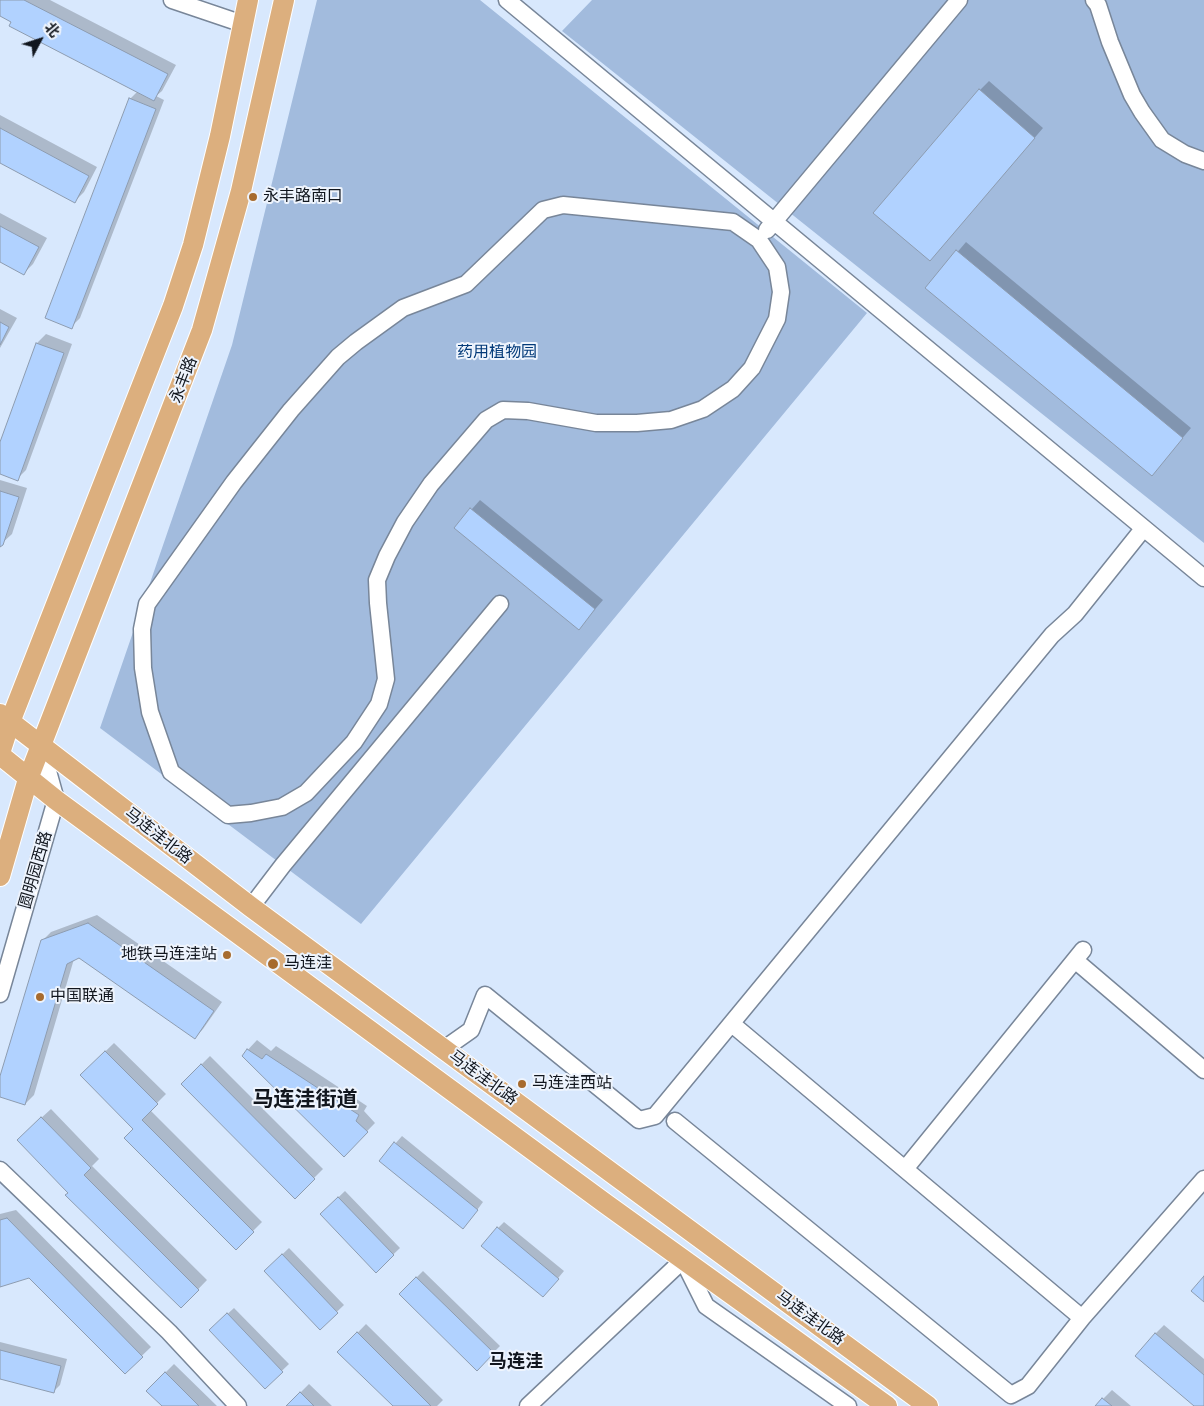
<!DOCTYPE html>
<meta charset="utf-8">
<style>
body{margin:0}
#map{position:relative;width:1204px;height:1406px;overflow:hidden;background:#d8e8fd;font-family:"Fira Sans","Noto Sans SC",sans-serif}
canvas{display:block}
.north{position:absolute;left:15px;top:15px;width:50px;height:50px;-webkit-text-stroke:4px #eef4fd;paint-order:stroke;rotate:50deg;font-size:14px;font-weight:700;line-height:20px;text-align:center;color:#11161e}
.north::after{content:'';display:block;margin:auto;width:18px;height:22px;background:#11161e;clip-path:polygon(50% 0,100% 100%,50% 72%,0 100%)}
</style>
<div id="map">
<canvas width="1204" height="1406"></canvas>
<div class="north">北</div>
</div>
<script>
const g = document.querySelector('canvas').getContext('2d');
g.lineJoin = 'round';
function fillPath(path, color) {
  g.fillStyle = color;
  g.fill(path, 'evenodd');
}
function shape(rows) {
  const path = new Path2D();
  for (const r of rows) {
    path.moveTo(r[0], r[1]);
    for (let i = 2; i < r.length; i += 2) path.lineTo(r[i], r[i + 1]);
  }
  return path;
}
function stroke(path, color, width, dash) {
  g.strokeStyle = color;
  g.lineWidth = width;
  g.lineCap = dash ? 'butt' : 'round';
  g.setLineDash(dash || []);
  g.stroke(path);
}
function label(font, color, halo, rows, align = 'center') {
  g.font = font + ' "Fira Sans","Noto Sans SC",sans-serif';
  g.lineWidth = 4;
  g.setLineDash([]);
  g.textBaseline = 'middle';
  g.strokeStyle = halo;
  g.fillStyle = color;
  for (const [text, x, y, turn = 0] of rows) {
    g.save();
    g.translate(x, y);
    g.rotate((+turn || 0) * Math.PI / 180);
    g.textAlign = isNaN(turn) ? turn : align;
    if (halo) g.strokeText(text, 0, 0);
    g.fillText(text, 0, 0);
    g.restore();
  }
}
fillPath(shape([
 [317,0,480,0,867,313,361,924,100,728,232,345],
 [592,0,1204,0,1204,543,562,31]
]), '#a2bbdd');
fillPath(shape([
 [0,0,50,0,176,65,162,91,156,96,164,100,80,318,71,327,130,99,138,91,0,15],
 [989,81,1043,128,938,251,980,90],
 [0,115,97,167,84,192,75,201,0,161],
 [0,213,47,238,33,264,24,273,0,260],
 [966,242,1191,428,1152,474,927,288],
 [0,309,17,318,0,348],
 [46,334,72,344,26,470,17,479,0,473,0,446,37,343],
 [0,480,27,488,12,534,0,545],
 [480,500,603,600,579,628,456,527],
 [97,915,222,1002,203,1029,195,1038,79,956,74,959,34,1095,25,1104,0,1096,0,1081,42,941,51,932],
 [257,1040,271,1051,276,1046,367,1106,364,1111,375,1123,344,1155,243,1055],
 [114,1043,166,1094,150,1110,262,1222,236,1248,134,1129,81,1075],
 [210,1056,323,1169,295,1197,182,1084],
 [51,1109,99,1159,92,1166,207,1280,181,1307,27,1131],
 [402,1136,483,1202,469,1221,380,1161],
 [345,1191,400,1248,376,1271,321,1214],
 [16,1210,151,1347,125,1372,29,1277,0,1286,0,1214],
 [504,1222,564,1271,549,1289,498,1228],
 [289,1248,344,1305,320,1328,265,1271],
 [423,1271,500,1346,477,1369,400,1294],
 [234,1308,289,1364,265,1387,210,1330],
 [366,1324,443,1400,437,1406,394,1406,339,1352],
 [1164,1325,1204,1359,1204,1406,1196,1406,1155,1334],
 [0,1342,67,1359,60,1385,54,1391,0,1378],
 [174,1364,217,1406,163,1406,148,1390],
 [309,1384,332,1406,287,1406],
 [1112,1390,1131,1406,1096,1406]
]), '#0003');
const building = shape([
 [0,0,24,0,168,74,154,101,9,26,11,22,0,16,0,0],
 [979,89,1035,138,930,261,873,213,979,89],
 [129,98,156,109,72,329,45,318,129,98],
 [0,128,89,176,75,203,0,163,0,128],
 [0,226,39,247,24,275,0,262,0,226],
 [956,250,1183,438,1152,476,925,288,956,250],
 [0,322,9,327,0,345,0,322],
 [36,343,64,353,18,481,0,474,0,442,36,343],
 [0,491,19,497,3,545,0,547,0,491],
 [470,508,595,609,579,630,454,528,470,508],
 [88,923,214,1011,195,1039,79,958,67,964,25,1105,0,1097,0,1076,41,940,88,923],
 [247,1049,262,1059,266,1054,359,1115,356,1121,368,1132,344,1157,242,1056,247,1049],
 [105,1051,158,1104,142,1120,254,1232,236,1250,124,1138,133,1129,80,1075,105,1051],
 [201,1064,315,1179,295,1199,181,1084,201,1064],
 [41,1117,91,1168,84,1175,199,1290,181,1308,65,1195,68,1193,17,1140,41,1117],
 [394,1142,478,1210,463,1229,379,1161,394,1142],
 [338,1197,394,1255,376,1273,320,1214,338,1197],
 [7,1218,143,1357,125,1374,29,1278,0,1287,0,1220,7,1218],
 [497,1227,559,1279,543,1297,481,1246,497,1227],
 [282,1254,338,1313,320,1330,264,1271,282,1254],
 [1204,1276,1204,1302,1191,1291,1204,1276],
 [416,1277,494,1353,477,1371,399,1294,416,1277],
 [227,1313,283,1372,265,1389,209,1330,227,1313],
 [357,1332,431,1406,393,1406,337,1352,357,1332],
 [1155,1333,1204,1375,1204,1406,1194,1406,1135,1356,1155,1333],
 [0,1350,61,1366,54,1393,0,1379,0,1350],
 [165,1372,199,1406,162,1406,146,1391,165,1372],
 [300,1392,314,1406,286,1406,300,1392],
 [1102,1398,1112,1406,1095,1406,1102,1398]
]);
fillPath(building, '#b1d2ff');
stroke(building, '#8d9cb0', 1);
const minor = shape([
 [172,0,243,24],
 [507,0,1204,578],
 [1094,0,1098,5,1110,42,1132,95,1142,112,1162,140,1185,154,1204,161],
 [563,205,733,222,759,240,777,267,781,292,777,319,752,368,733,389,703,409,671,420,637,423,596,423,528,411,503,410,486,420,431,484,405,522,387,556,377,580,378,603,386,679,379,704,354,742,306,793,282,807,251,813,228,815,171,772,150,712,143,668,142,629,147,604,234,482,291,410,338,357,356,342,403,308,466,284,543,210,563,205],
 [767,230,959,0],
 [251,907,283,865,500,604],
 [1076,961,1204,1070],
 [0,994,56,800,41,746],
 [732,1024,1082,1318],
 [444,1049,471,1030,485,995,639,1120,655,1116,1052,635,1075,614,1143,529],
 [675,1121,1011,1395,1028,1386,1082,1318,1204,1179],
 [905,1169,1083,950],
 [0,1170,169,1332,238,1406],
 [528,1406,683,1260,706,1306,848,1406]
]);
const major = shape([
 [0,714,251,907,928,1406],
 [0,753,10,722,173,306,193,245,220,136,248,0],
 [0,755,56,800,606,1204,887,1406],
 [0,876,28,779,202,330,241,191,284,0]
]);
stroke(minor, '#788699', 19);
stroke(major, '#fff', 22);
stroke(minor, '#fff', 16);
stroke(major, '#dcaf7e', 20);
for (const [x, y, r, color] of [
 [253,197,5,"#a76b2e"],
 [227,955,5,"#a76b2e"],
 [273,964,6,"#a76b2e"],
 [40,997,5,"#a76b2e"],
 [522,1084,5,"#a76b2e"]
]) {
  const dot = new Path2D();
  dot.arc(x, y, r, 0, 2 * Math.PI);
  g.fillStyle = color;
  g.fill(dot);
  stroke(dot, '#eef4fd', 2);
}
label('16px', '#11161e', '#eef4fd', [
 ["永丰路南口",263,197],
 ["地铁马连洼站",217,955,"right"],
 ["马连洼",284,964],
 ["中国联通",50,997],
 ["马连洼西站",532,1084]
], 'left');
label('16px', '#033a79', '#eef4fd', [
 ["药用植物园",497,353]
]);
label('16px', '#11161e', '#eef4fd', [
 ["永丰路",184,380,-69],
 ["马连洼北路",158,836,38],
 ["圆明园西路",36,870,-74],
 ["马连洼北路",483,1078,36],
 ["马连洼北路",810,1318,36]
]);
label('bold 18px', '#11161e', '#eef4fd', [
 ["马连洼",516,1362]
]);
label('bold 21px', '#11161e', '#eef4fd', [
 ["马连洼街道",305,1100]
]);
</script>
